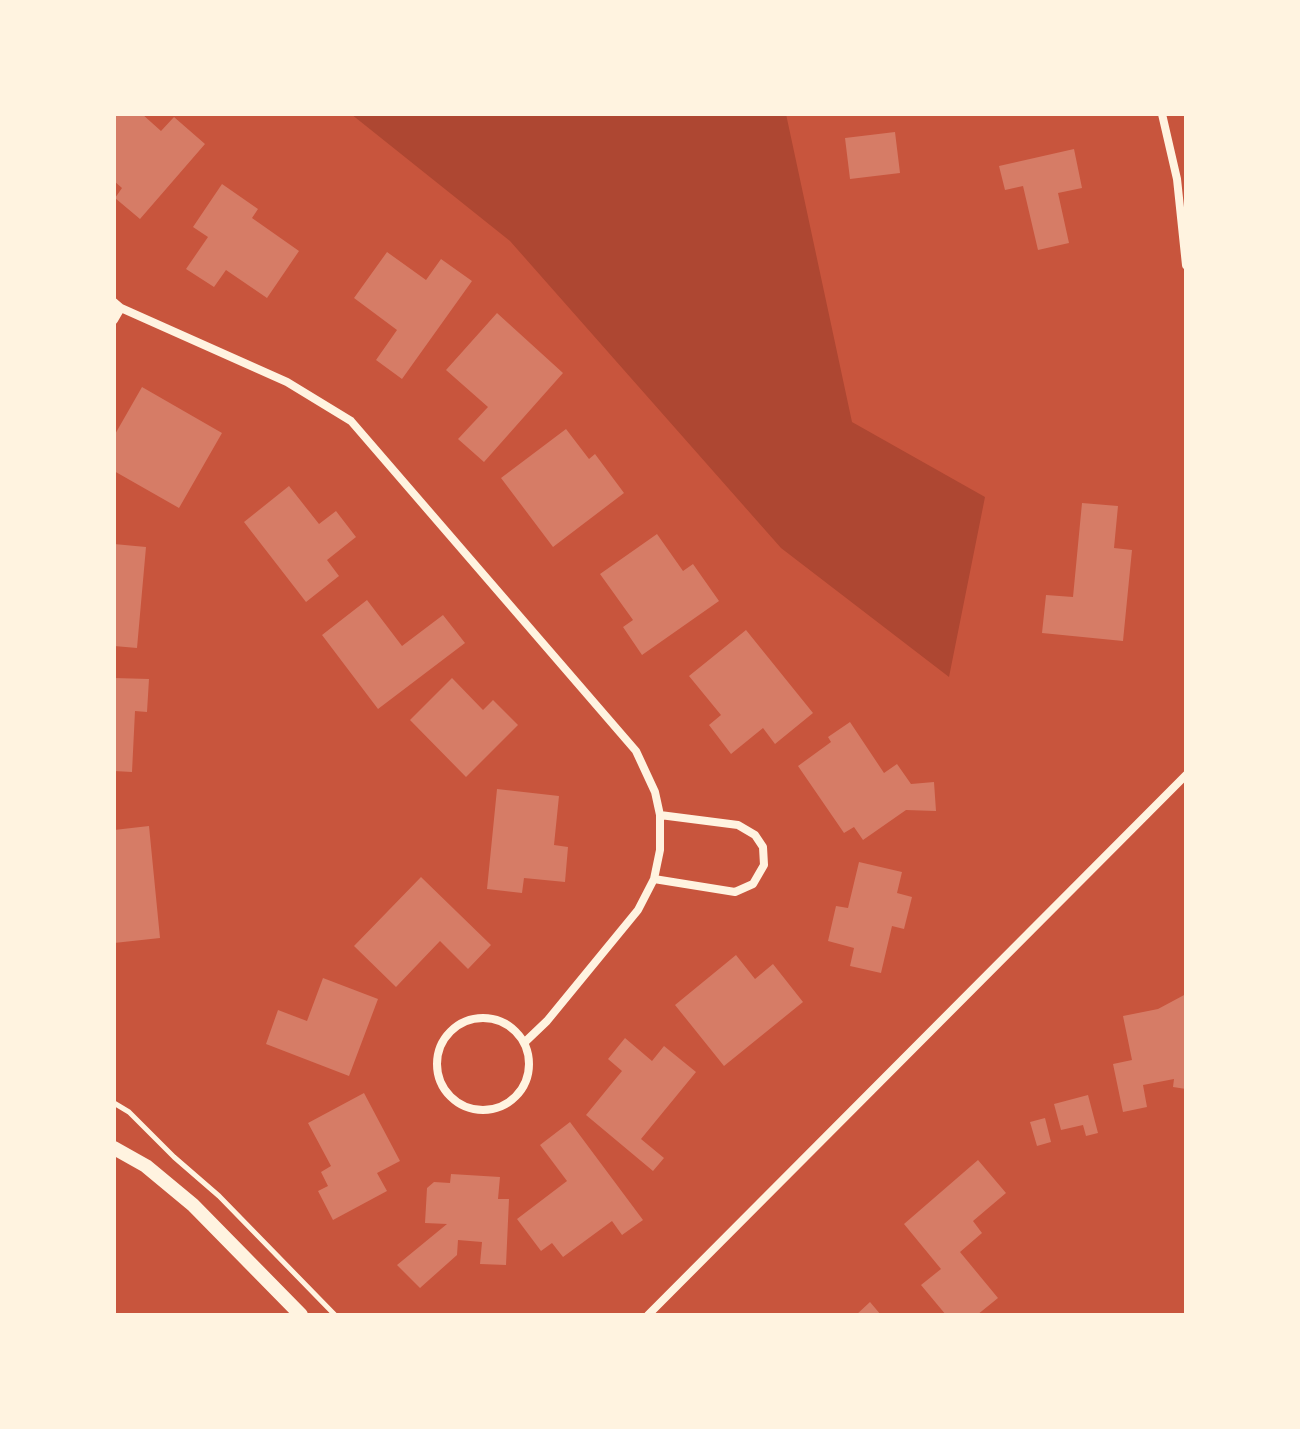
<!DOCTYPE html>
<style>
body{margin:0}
#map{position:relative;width:1300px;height:1429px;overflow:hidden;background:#c8553d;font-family:"Golos Text",sans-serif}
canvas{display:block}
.frame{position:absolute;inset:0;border:116px solid #fff3e0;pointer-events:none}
</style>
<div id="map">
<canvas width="1300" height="1429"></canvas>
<div class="frame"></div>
</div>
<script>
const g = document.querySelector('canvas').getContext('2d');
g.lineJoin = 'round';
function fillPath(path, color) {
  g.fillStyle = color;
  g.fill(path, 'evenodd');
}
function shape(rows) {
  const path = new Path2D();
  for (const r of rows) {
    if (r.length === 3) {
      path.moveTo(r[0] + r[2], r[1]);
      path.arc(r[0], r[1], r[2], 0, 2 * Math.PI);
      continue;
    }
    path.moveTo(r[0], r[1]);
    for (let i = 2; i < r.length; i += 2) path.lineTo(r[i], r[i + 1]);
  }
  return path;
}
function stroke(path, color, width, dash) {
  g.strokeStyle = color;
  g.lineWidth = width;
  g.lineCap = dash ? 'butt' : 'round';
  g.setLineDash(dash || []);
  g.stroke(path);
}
fillPath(shape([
 [351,114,786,114,852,422,985,497,949,677,781,548,510,241]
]), '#ae4732');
fillPath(shape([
 [114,114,142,114,161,131,174,117,205,144,140,219,115,198,122,188,114,181],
 [895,132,900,173,850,179,845,138],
 [1074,149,1082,188,1058,193,1069,243,1038,250,1023,186,1005,190,999,166],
 [222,184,258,209,252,218,299,251,267,298,226,270,214,287,186,269,208,237,193,227],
 [387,252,426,280,441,259,472,281,402,379,376,360,397,330,354,298],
 [497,313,563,373,484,462,458,439,488,407,446,370],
 [142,387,222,433,179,508,114,471,114,436],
 [566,429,589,459,595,454,624,493,553,547,501,478],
 [289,486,319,524,336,511,356,537,327,560,339,576,306,602,244,522],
 [1082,503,1118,506,1114,548,1132,550,1123,641,1042,633,1046,595,1073,597],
 [657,534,683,571,693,564,719,601,642,655,623,627,633,620,600,574],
 [114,544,146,547,137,648,114,646],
 [367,600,402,646,443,615,465,643,378,709,322,635],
 [746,630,813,713,775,744,763,728,731,754,709,725,721,715,689,676],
 [114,678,149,679,147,712,135,711,132,772,114,771],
 [452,678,483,710,493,700,518,725,466,777,410,720],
 [850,722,884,773,897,764,911,784,934,782,936,811,906,810,863,840,854,827,844,833,798,766,831,742,828,737],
 [497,789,559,796,554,845,568,847,565,882,524,878,522,893,487,889],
 [149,826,160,938,114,943,114,830],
 [859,862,902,872,897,893,912,897,904,929,892,926,881,973,850,966,854,948,828,941,836,906,848,908],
 [421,877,491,945,468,969,440,941,396,987,354,946],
 [736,955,755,979,773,964,803,1002,724,1066,675,1005],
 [323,978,378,999,349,1076,266,1044,278,1010,307,1021],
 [1186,994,1186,1089,1173,1087,1174,1079,1143,1085,1147,1107,1123,1112,1113,1064,1132,1060,1123,1016,1158,1009],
 [625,1038,652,1061,664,1046,696,1072,641,1139,664,1158,653,1171,586,1115,622,1071,608,1059],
 [364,1093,400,1161,377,1173,387,1191,333,1220,318,1191,328,1186,321,1172,331,1166,308,1123],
 [1088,1095,1098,1133,1086,1136,1083,1125,1061,1130,1054,1104],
 [1045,1118,1051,1142,1037,1146,1030,1122],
 [570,1122,643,1220,622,1235,612,1221,563,1257,552,1243,541,1251,517,1219,567,1181,540,1145],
 [978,1160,1006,1193,973,1221,982,1233,960,1252,998,1298,977,1315,946,1315,921,1285,941,1269,904,1224],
 [451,1174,500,1177,498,1199,509,1199,506,1265,480,1264,482,1242,458,1240,457,1255,420,1288,397,1265,447,1224,425,1223,427,1188,434,1182,450,1183],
 [870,1302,881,1315,856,1315]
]), '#d67c66');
stroke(shape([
 [114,1103,129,1112,174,1157,219,1196,335,1315]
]), '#fff3e0', 5);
stroke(shape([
 [1162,114,1177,179,1186,265],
 [114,302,121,308,287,382,351,421,636,751,655,792,660,815,660,850,654,879,638,910,547,1021,525,1042],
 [114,320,121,308],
 [654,879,735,892,753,884,764,865,763,847,755,835,738,825,660,815],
 [483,1064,46],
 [648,1315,1186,775]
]), '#fff3e0', 8);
stroke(shape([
 [114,1148,146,1166,193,1205,301,1315]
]), '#fff3e0', 14);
</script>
